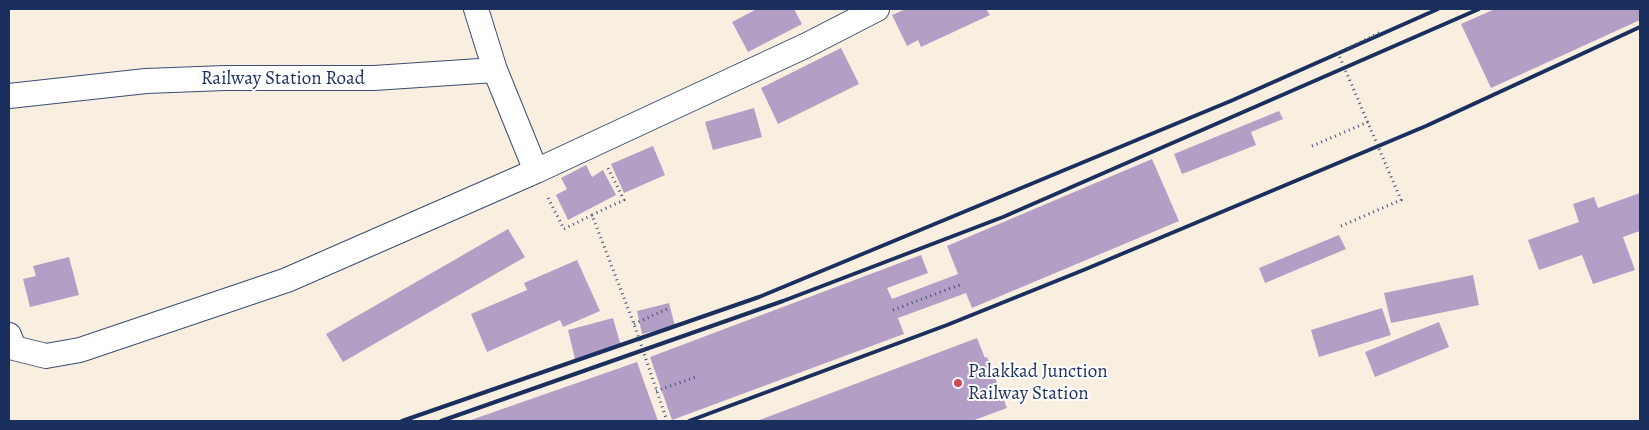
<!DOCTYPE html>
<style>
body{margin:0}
#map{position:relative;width:1649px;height:430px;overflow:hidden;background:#f9efe1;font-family:Alegreya,serif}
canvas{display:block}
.frame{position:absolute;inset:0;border:10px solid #1b2f5e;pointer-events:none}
</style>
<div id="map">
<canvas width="1649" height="430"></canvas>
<div class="frame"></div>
</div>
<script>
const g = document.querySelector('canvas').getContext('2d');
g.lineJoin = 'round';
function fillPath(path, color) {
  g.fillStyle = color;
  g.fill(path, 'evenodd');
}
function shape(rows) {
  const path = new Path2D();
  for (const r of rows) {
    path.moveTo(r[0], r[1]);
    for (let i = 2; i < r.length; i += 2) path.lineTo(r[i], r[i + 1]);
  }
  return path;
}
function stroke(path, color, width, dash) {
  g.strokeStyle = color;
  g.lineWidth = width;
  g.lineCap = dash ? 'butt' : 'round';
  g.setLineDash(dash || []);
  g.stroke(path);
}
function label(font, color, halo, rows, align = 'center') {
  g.font = font + ' Alegreya,serif';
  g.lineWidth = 4;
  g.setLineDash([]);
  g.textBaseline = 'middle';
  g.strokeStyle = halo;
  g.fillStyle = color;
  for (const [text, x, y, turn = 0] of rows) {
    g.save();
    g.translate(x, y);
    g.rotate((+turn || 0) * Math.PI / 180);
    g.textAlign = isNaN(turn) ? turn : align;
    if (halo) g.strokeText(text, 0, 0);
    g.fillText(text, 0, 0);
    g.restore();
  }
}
fillPath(shape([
 [757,9,794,9,802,24,748,52,732,22],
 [906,9,986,9,990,15,921,47,918,40,907,46,892,15],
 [1495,9,1640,9,1640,20,1491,88,1461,24],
 [841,48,859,84,778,124,761,88],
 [754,108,762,137,713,150,705,122],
 [1279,111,1283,119,1251,132,1256,145,1182,174,1174,154],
 [653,146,665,175,624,193,611,164],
 [1152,159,1179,221,972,308,966,293,898,318,904,334,672,420,650,357,921,255,928,273,887,288,892,299,958,274,947,246],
 [586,165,592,177,603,170,616,195,568,220,556,195,567,189,561,178],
 [1640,193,1640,231,1623,237,1635,270,1593,284,1582,255,1539,270,1528,240,1579,222,1573,204,1594,197,1598,208],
 [508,229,525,257,343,362,326,334],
 [1339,235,1346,249,1265,283,1259,268],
 [69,257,79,295,30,307,23,279,36,276,33,266],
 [577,260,600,311,563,327,560,320,487,352,471,314,527,290,524,283],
 [1473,275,1479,305,1391,323,1384,293],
 [669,303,675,326,642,334,637,311],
 [1382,308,1391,335,1319,357,1311,330],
 [613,318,621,346,575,359,568,330],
 [1439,322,1449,347,1375,377,1365,352],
 [977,338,985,358,987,357,1007,408,972,421,757,421],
 [637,362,658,421,468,421]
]), '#b39ec5');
const street = shape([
 [9,96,146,81,225,78,374,78,495,70,476,9],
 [536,171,807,45,877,9],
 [9,335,14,348,46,356,80,350,287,280,536,171,495,70]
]);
stroke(street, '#3c4c72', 26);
stroke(shape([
 [1312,146,1368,122],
 [592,215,624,200,608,168],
 [893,310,962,284],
 [634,324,667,309],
 [656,391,696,377]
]), '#3c4c72', 3, [1, 4]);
stroke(street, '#fff', 24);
stroke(shape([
 [402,421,759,297,1233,100,1438,9],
 [441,421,783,301,1003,217,1479,9],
 [689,421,947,325,1086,269,1426,126,1640,27]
]), '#1b2f5e', 4);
stroke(shape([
 [548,198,564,229,592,215,634,324,667,421],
 [1341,226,1401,200,1338,53,1381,32]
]), '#3c4c72', 3, [1, 4]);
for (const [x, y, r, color] of [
 [958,383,5,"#d1495b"]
]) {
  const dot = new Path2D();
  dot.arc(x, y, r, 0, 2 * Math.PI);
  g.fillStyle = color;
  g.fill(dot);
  stroke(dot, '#fff', 2);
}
label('19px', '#1b2f5e', '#fff', [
 ["Railway Station Road",283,79]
]);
label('19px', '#1b2f5e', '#fff', [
 ["Palakkad Junction",968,372],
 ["Railway Station",968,394]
], 'left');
</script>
